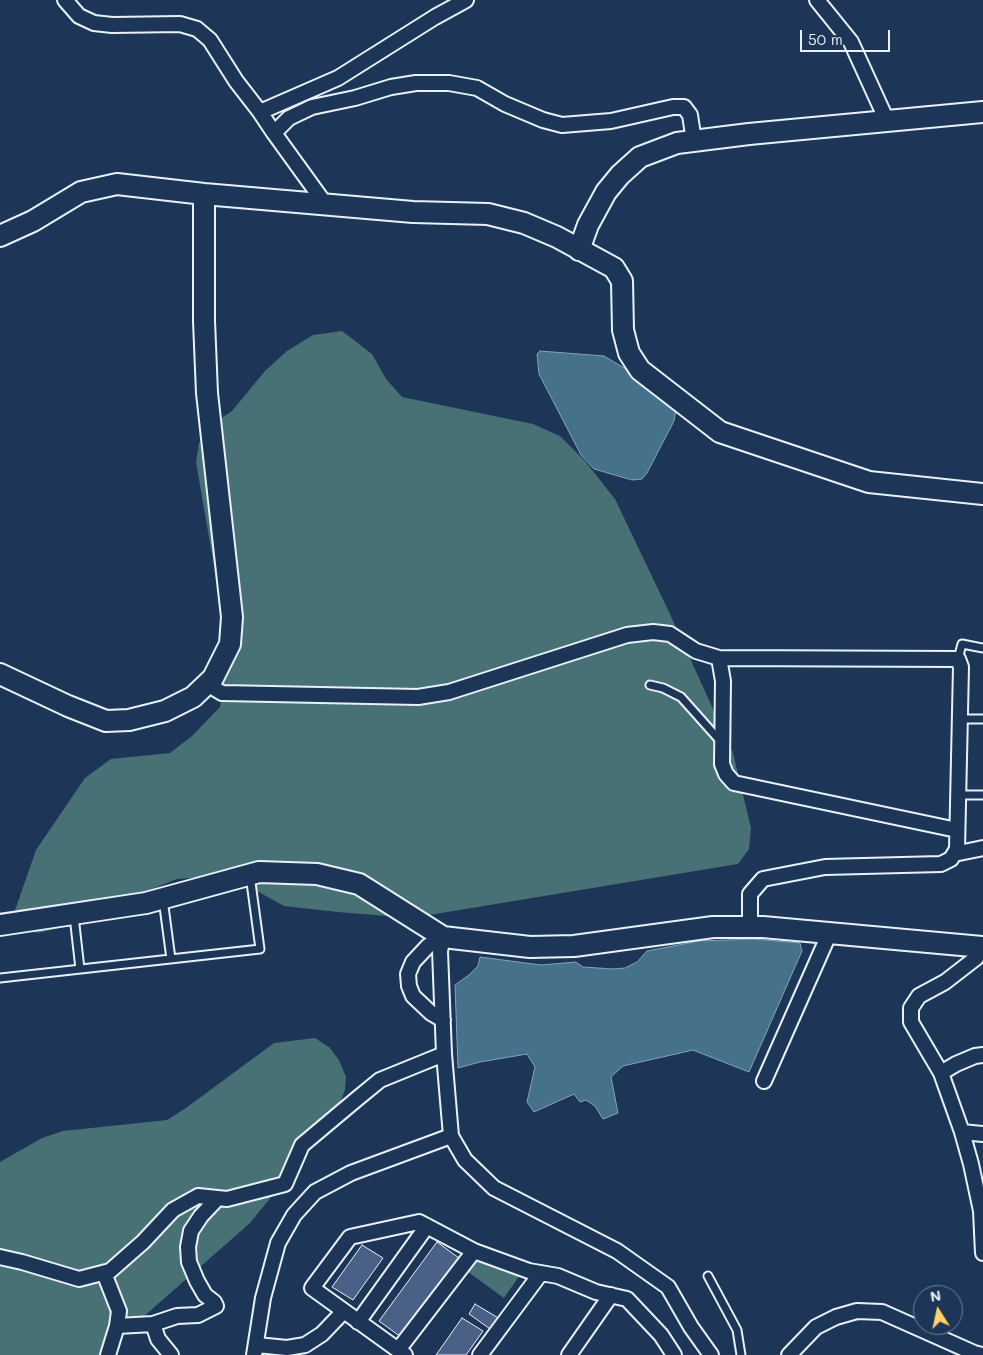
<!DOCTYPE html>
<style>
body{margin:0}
#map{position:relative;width:983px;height:1355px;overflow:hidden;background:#1d3557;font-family:Mali,sans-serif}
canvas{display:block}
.north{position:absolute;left:913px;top:1285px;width:50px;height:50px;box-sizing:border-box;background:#1d3557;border:1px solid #6e8097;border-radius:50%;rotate:350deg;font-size:14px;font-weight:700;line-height:20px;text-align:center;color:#e8f1f8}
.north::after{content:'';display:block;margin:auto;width:18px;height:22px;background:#ffd166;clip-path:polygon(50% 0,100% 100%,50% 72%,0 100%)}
.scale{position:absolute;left:800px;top:30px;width:90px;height:22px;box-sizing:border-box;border:2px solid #e8f1f8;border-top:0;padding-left:6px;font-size:15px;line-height:18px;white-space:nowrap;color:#e8f1f8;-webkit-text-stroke:4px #1d3557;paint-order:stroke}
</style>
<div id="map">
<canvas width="983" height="1355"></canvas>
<div class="north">N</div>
<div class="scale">50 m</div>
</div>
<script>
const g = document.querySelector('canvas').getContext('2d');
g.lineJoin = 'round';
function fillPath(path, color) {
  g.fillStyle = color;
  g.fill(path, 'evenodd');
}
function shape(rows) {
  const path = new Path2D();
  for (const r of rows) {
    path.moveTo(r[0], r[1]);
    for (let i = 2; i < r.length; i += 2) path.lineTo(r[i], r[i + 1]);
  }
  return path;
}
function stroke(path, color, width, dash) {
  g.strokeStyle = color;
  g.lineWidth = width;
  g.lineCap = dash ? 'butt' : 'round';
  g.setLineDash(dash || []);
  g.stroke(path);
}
fillPath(shape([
 [342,331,372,354,386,379,402,397,533,424,560,436,585,461,615,499,669,612,733,753,751,828,749,849,738,864,411,918,338,912,284,906,228,875,177,879,129,898,85,922,38,933,16,927,13,916,36,850,85,778,111,759,170,753,192,736,220,707,226,665,224,624,196,462,199,443,211,425,232,411,265,371,287,351,313,335],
 [315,1038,329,1047,339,1060,346,1077,345,1090,336,1114,320,1137,250,1223,100,1355,0,1355,0,1162,42,1138,63,1131,167,1120,186,1108,274,1043],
 [481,1260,522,1272,504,1298,468,1272,475,1261]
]), '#487176');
const water = shape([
 [540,351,604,356,631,372,676,410,674,421,647,473,642,479,632,480,594,469,581,455,539,374,537,354,540,351],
 [753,939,800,943,802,951,749,1072,693,1050,623,1066,611,1077,618,1113,603,1119,595,1106,586,1100,580,1102,574,1094,534,1112,527,1102,535,1067,527,1054,480,1062,458,1068,455,985,469,975,478,966,480,957,541,965,576,962,583,967,613,969,625,968,637,962,647,951,699,941,753,939]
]);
fillPath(water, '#45718a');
stroke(water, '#86a4b6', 1);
const building = shape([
 [437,1242,459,1258,401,1337,379,1321,437,1242],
 [362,1245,383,1258,353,1300,332,1287,362,1245],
 [475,1304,500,1319,493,1331,469,1314,475,1304],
 [462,1318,483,1331,466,1355,436,1355,462,1318]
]);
fillPath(building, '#4b6087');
stroke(building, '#e8f1f8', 1);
const lane = shape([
 [958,659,962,644,983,648],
 [650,685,663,688,681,697,722,743],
 [960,719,983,719],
 [958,795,983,795],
 [163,899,171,959],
 [74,916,80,969],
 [0,978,260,949,250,875],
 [708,1276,737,1330,741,1355]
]);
const street = shape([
 [65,0,79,16,94,23,112,25,180,24,197,29,210,40,236,81,260,112,274,133,326,205],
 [817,0,851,42,887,121],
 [260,112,338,78,435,17,466,0],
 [274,133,289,118,312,107,355,98,391,87,416,83,449,83,477,88,505,104,543,120,562,125,611,121,673,107,684,107,690,115,694,141],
 [719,658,723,681,722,764,726,774,734,783,957,830],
 [207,684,222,693,418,697,449,692,627,635,653,632,670,634,696,651,719,658,958,659,961,667,957,849,951,859,941,864,825,867,763,879,750,894,750,927],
 [954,854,983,848],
 [443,937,440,951,444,1054,451,1136,465,1160,494,1188,617,1251,668,1287,691,1327,711,1355],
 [983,947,976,958,945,982,919,996,911,1008,911,1022,941,1073,962,1132,971,1164,981,1211,983,1253],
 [443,1020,431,1013,413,996,409,986,408,974,413,962,428,946,443,937],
 [941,1073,956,1064,975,1056,983,1055],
 [764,1081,830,932],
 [962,1132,983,1134],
 [0,1257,22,1262,79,1279,110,1271,143,1242,173,1210,198,1196,227,1199,285,1184,302,1145,358,1098,380,1080,444,1054],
 [104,1273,119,1311,117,1326,108,1355],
 [358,1322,427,1226],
 [153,1324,158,1339,171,1355],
 [117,1326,153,1324,177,1316,198,1315,216,1306,214,1302,205,1295,197,1281,189,1262,188,1247,191,1231,201,1216,218,1198],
 [257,1345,287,1348,305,1345,322,1334,344,1311],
 [398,1350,474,1251],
 [254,1355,263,1298,278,1243,294,1215,315,1192,351,1173,451,1136],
 [405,1355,312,1288,350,1237,419,1222,474,1251,529,1271,558,1276,596,1292,627,1299,661,1335,674,1355],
 [480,1355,541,1273],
 [569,1355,611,1295],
 [789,1355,816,1327,836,1317,857,1311,882,1312,974,1353,982,1355]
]);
const secondary = shape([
 [0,236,33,221,81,192,117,184,204,194,413,212,488,214,524,223,557,237,614,268,622,281,623,330,629,353,640,370,720,432,869,482,983,494],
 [579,250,588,225,606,192,620,175,640,157,677,143,749,134,983,112],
 [0,674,68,706,106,721,129,720,165,711,193,697,213,678,230,644,232,617,207,393,204,321,204,194],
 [0,925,146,903,259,872,317,874,359,884,443,937,530,947,574,946,713,927,763,927,983,947]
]);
stroke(lane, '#e8f1f8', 11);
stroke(street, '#e8f1f8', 18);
stroke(secondary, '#e8f1f8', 24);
stroke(lane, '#1d3557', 7);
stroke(street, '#1d3557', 14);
stroke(secondary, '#1d3557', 20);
</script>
